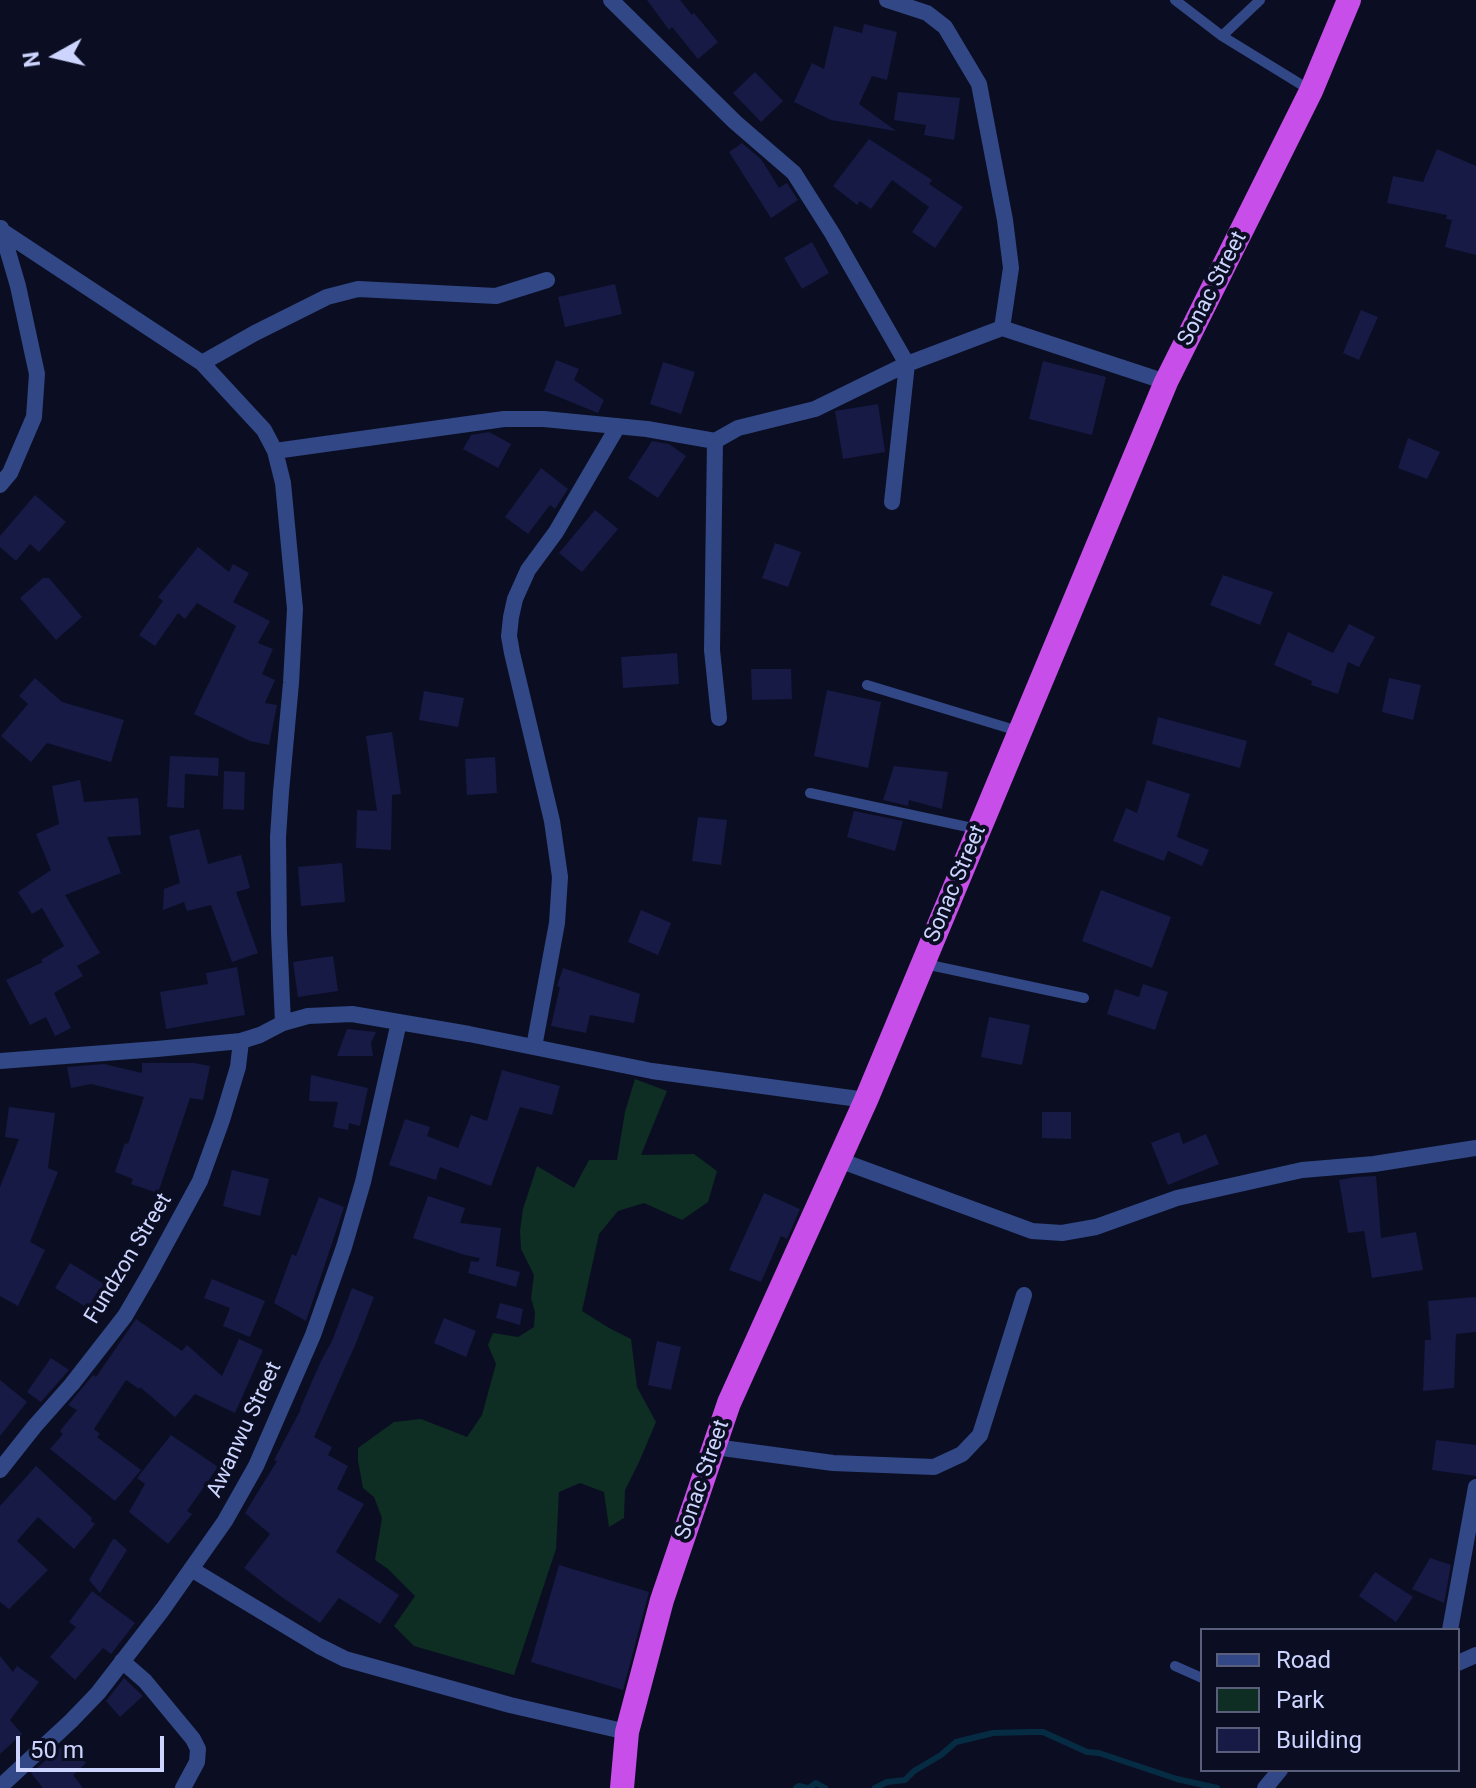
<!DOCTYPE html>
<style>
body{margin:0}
#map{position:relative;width:1476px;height:1788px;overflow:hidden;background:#0b0e22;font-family:Roboto,sans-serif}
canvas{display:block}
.legend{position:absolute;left:1200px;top:1628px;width:260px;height:144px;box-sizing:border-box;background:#0b0e22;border:2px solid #595e7a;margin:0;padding:10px 14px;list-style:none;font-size:24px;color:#cdd5ff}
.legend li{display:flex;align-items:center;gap:16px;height:40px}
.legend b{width:40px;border:2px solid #595e7a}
.north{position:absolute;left:16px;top:16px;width:80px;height:80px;-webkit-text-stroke:6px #0b0e22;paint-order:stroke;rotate:262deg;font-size:22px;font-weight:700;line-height:32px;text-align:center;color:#cdd5ff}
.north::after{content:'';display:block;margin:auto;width:28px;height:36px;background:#cdd5ff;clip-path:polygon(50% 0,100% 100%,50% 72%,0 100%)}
.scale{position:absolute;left:16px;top:1736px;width:148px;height:36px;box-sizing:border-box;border:4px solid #cdd5ff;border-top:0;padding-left:10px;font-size:24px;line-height:28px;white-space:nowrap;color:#cdd5ff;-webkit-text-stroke:6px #0b0e22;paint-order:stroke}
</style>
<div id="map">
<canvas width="1476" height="1788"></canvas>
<ul class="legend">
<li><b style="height:10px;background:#324786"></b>Road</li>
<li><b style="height:22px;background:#0e2d23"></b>Park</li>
<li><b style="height:22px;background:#161a45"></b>Building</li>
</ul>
<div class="north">N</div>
<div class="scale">50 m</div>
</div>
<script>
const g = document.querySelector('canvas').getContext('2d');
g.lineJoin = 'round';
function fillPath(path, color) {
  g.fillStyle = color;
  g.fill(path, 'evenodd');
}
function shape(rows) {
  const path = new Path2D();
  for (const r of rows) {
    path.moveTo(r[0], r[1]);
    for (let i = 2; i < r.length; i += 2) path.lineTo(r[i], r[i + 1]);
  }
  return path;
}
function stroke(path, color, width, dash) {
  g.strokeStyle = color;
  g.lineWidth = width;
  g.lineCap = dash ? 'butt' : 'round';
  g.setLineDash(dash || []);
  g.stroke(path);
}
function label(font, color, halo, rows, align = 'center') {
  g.font = font + ' Roboto,sans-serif';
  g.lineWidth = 8;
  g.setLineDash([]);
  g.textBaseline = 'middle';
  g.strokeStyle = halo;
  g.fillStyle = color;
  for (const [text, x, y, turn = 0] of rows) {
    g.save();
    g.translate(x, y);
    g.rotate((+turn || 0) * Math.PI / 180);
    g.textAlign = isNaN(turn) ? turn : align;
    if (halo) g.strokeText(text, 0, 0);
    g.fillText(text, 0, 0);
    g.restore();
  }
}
fillPath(shape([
 [635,1079,667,1091,641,1155,694,1154,717,1171,708,1202,682,1220,644,1203,618,1211,599,1234,582,1311,609,1328,631,1339,637,1387,656,1422,639,1462,625,1490,624,1518,609,1527,604,1492,580,1483,559,1492,556,1549,514,1675,414,1646,394,1626,415,1596,388,1569,375,1560,382,1518,374,1497,363,1488,358,1461,358,1448,394,1422,421,1419,467,1437,482,1415,496,1364,488,1345,493,1333,518,1337,534,1327,535,1312,531,1298,534,1275,521,1249,520,1231,523,1209,537,1166,574,1188,589,1160,617,1160,625,1112]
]), '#0e2d23');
stroke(shape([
 [796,1788,799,1786,807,1788],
 [809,1788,816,1783,825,1788],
 [875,1788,887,1782,905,1780,914,1771,941,1755,956,1742,993,1733,1030,1732,1043,1732,1087,1752,1099,1753,1177,1779,1217,1788]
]), '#052c42', 6);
fillPath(shape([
 [647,0,680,0,692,15,694,13,718,42,698,59,672,27,669,30],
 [864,24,897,32,887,80,872,76,859,104,896,131,831,120,794,102,812,63,824,69,834,26,862,33],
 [755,72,783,101,761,122,733,93],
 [898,92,960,98,954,140,924,135,926,125,894,120],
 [869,139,932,180,929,184,963,207,935,248,912,232,929,207,892,180,871,209,860,201,857,205,833,186],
 [742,143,761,159,779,188,787,183,798,200,771,218,729,152],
 [1437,149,1476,166,1476,255,1445,247,1452,220,1446,219,1447,215,1387,203,1393,176,1423,182],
 [812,242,829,273,802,289,784,258],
 [615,284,622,314,565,327,558,297],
 [1361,310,1378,317,1359,360,1343,353],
 [556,360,579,369,574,380,604,400,598,413,544,391],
 [1043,361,1106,377,1092,435,1029,419],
 [663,362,695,372,681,414,650,404],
 [878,404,885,452,843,459,835,411],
 [489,432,511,444,498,468,463,449,471,435],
 [1408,438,1440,452,1427,479,1398,468],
 [652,441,669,444,686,456,658,498,628,478],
 [541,468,568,489,555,509,550,505,528,534,505,517],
 [35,495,66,522,39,552,30,544,16,561,0,547,0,536],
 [595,510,618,529,582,572,559,553],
 [775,543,801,552,788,587,762,578],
 [198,547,229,572,233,564,249,573,233,602,270,621,258,643,273,649,262,674,275,680,265,703,277,705,269,745,250,741,194,714,236,626,197,603,185,619,178,613,155,646,139,635,163,601,158,597],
 [1223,575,1273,592,1260,625,1210,605],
 [43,578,49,578,82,617,56,640,20,598],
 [1349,624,1375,637,1359,667,1348,662,1338,694,1311,685,1312,681,1274,665,1288,632,1333,653],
 [677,653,679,684,623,688,621,657],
 [751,669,791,669,792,699,752,700],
 [35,678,62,702,124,720,111,762,47,743,31,762,1,736,28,704,19,696],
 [1389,678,1421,685,1413,720,1382,712],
 [827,690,881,702,868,768,814,756],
 [424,691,464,698,458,727,419,720],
 [1158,717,1247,741,1240,768,1152,744],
 [392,732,401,794,392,795,391,850,356,848,357,810,377,811,366,736],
 [170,756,219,758,218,776,185,774,184,808,167,807],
 [495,757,497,793,467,795,465,759],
 [894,766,948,772,942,809,909,800,908,806,883,800],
 [224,771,245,772,244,810,223,809],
 [80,780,84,802,138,798,141,835,107,837,121,873,65,895,100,953,77,966,83,976,54,993,71,1028,55,1036,46,1017,30,1025,6,980,43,962,41,960,64,946,42,908,32,914,18,892,51,870,36,834,59,824,52,786],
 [1147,780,1190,794,1177,837,1209,850,1202,866,1168,851,1164,861,1113,841,1126,808,1137,813],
 [854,811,903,821,895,851,847,837],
 [698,817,727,820,721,865,692,861],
 [199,829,208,864,241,855,250,888,236,892,258,953,232,962,211,905,187,911,184,902,163,910,164,889,180,883,169,836],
 [342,863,345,902,301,906,298,867],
 [1101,890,1171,917,1152,968,1082,941],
 [641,910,671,923,658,955,628,942],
 [333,956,338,991,298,997,293,962],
 [237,967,245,1015,166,1029,160,992,208,984,206,973],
 [563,968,640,994,634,1023,590,1015,586,1033,551,1026,560,987,557,986],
 [1143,984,1168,992,1155,1030,1107,1014,1115,989,1139,997],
 [989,1017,1030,1025,1022,1065,981,1057],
 [347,1029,376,1032,371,1043,373,1056,337,1056],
 [142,1063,194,1063,210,1066,203,1100,190,1098,158,1193,131,1184,133,1179,115,1172,125,1143,128,1144,144,1097,91,1084,71,1088,67,1067,104,1064,142,1073],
 [502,1070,560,1086,552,1115,520,1107,491,1186,440,1167,436,1180,389,1165,405,1119,430,1127,427,1136,458,1148,471,1115,487,1121],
 [311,1075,368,1088,360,1126,349,1123,348,1130,333,1127,338,1102,309,1101],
 [9,1107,55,1113,48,1168,58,1172,30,1242,45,1250,18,1306,0,1296,0,1187,19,1139,5,1137],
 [1042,1112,1071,1112,1071,1139,1042,1138],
 [1179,1132,1183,1144,1206,1134,1219,1164,1168,1185,1151,1143],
 [232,1170,269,1179,260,1216,223,1206],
 [1376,1176,1381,1238,1416,1232,1423,1270,1372,1278,1364,1231,1348,1233,1339,1180,1356,1177],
 [764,1193,800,1209,787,1239,781,1236,761,1282,729,1270],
 [428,1196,465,1208,460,1223,501,1228,496,1266,520,1272,516,1287,468,1273,471,1261,478,1262,480,1258,465,1255,413,1238],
 [319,1197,344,1207,306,1321,274,1303,292,1254,296,1256],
 [70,1263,109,1287,94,1312,55,1288],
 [212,1279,265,1301,250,1337,223,1326,230,1308,204,1298],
 [352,1288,374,1297,356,1343,314,1437,332,1447,328,1455,348,1466,337,1489,364,1504,336,1552,399,1595,380,1624,339,1598,320,1623,283,1598,244,1568,270,1534,245,1513,277,1461,274,1460,301,1409,300,1409,321,1361,332,1341],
 [1476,1297,1476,1332,1456,1334,1454,1388,1423,1391,1425,1340,1431,1340,1428,1301],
 [500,1303,523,1309,520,1325,496,1318],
 [444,1318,476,1331,466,1357,434,1343],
 [136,1319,182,1351,187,1345,222,1376,239,1339,263,1350,235,1413,195,1394,175,1417,140,1387,139,1389,126,1380,94,1429,100,1434,97,1437,141,1470,115,1501,50,1449,63,1434,60,1431,77,1410,68,1405,93,1375,96,1377],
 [657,1341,681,1347,671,1390,648,1385],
 [51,1358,69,1370,41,1402,27,1392],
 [0,1380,27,1402,0,1436],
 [171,1435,218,1467,187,1511,192,1514,168,1544,129,1512,145,1484,137,1478],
 [1436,1440,1476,1445,1476,1476,1432,1470],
 [36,1466,92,1518,91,1521,95,1524,74,1549,38,1517,17,1541,48,1570,9,1609,0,1602,0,1506],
 [113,1539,115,1539,127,1550,100,1593,89,1580],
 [1430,1558,1451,1565,1444,1603,1412,1589],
 [559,1565,649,1592,623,1690,531,1662],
 [1375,1572,1413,1597,1396,1622,1359,1596],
 [92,1591,135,1623,111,1654,103,1648,75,1680,50,1657,76,1627,69,1622],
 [0,1656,13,1672,17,1666,39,1682,10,1720,22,1734,0,1754],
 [124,1678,143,1696,120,1717,106,1701],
 [67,1742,86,1763,73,1775,83,1788,43,1788,31,1773]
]), '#161a45');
stroke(shape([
 [1175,0,1222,36,1310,90],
 [1222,36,1260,0],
 [867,685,1018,731],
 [810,793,977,829],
 [925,964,1084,998],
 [1175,1666,1202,1678]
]), '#324786', 10);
stroke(shape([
 [611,0,735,122,794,173,832,233,907,364,892,502],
 [2,231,202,363,264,430,275,451,283,483,295,609,291,683,281,792,278,837,279,933,283,1023],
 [1002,328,1166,382],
 [202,363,255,333,327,297,358,289,496,296,547,280],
 [715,441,712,650,719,718],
 [275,451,504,419,544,419,647,429,715,441,738,428,815,409,907,364,1002,328,1011,268,1005,220,979,84,945,27,927,13,887,0],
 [0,485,10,473,34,417,37,374,18,286,1,228],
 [534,1047,557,923,560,877,552,821,512,653,509,636,511,617,515,599,528,570,556,532,618,426],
 [0,1061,157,1049,241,1041,260,1035,283,1023,308,1016,352,1014,469,1034,652,1071,866,1100],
 [839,1160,1032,1231,1062,1233,1096,1227,1177,1198,1302,1170,1374,1164,1476,1148],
 [715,1447,833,1463,934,1467,962,1454,980,1435,1024,1295],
 [0,1470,34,1427,72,1384,125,1316,150,1273,200,1181,222,1120,238,1067,241,1041],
 [191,1569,319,1646,345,1659,510,1705,627,1732],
 [1450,1630,1476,1487],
 [122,1661,145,1681,193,1739,198,1749,197,1762,183,1788],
 [1458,1663,1476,1655],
 [0,1787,71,1721,98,1693,163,1609,225,1521,256,1466,313,1335,344,1247,363,1182,399,1022],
 [1265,1788,1280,1770]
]), '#324786', 16);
stroke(shape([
 [622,1788,627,1732,662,1600,729,1403,866,1100,1166,382,1311,91,1349,0]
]), '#c74ee9', 24);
label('22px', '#cdd5ff', '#0b0e22', [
 ["Sonac Street",1213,289,-63],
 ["Sonac Street",956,884,-67],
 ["Fundzon Street",129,1259,-59],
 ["Awanwu Street",245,1430,-65],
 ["Sonac Street",703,1480,-71]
]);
</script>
